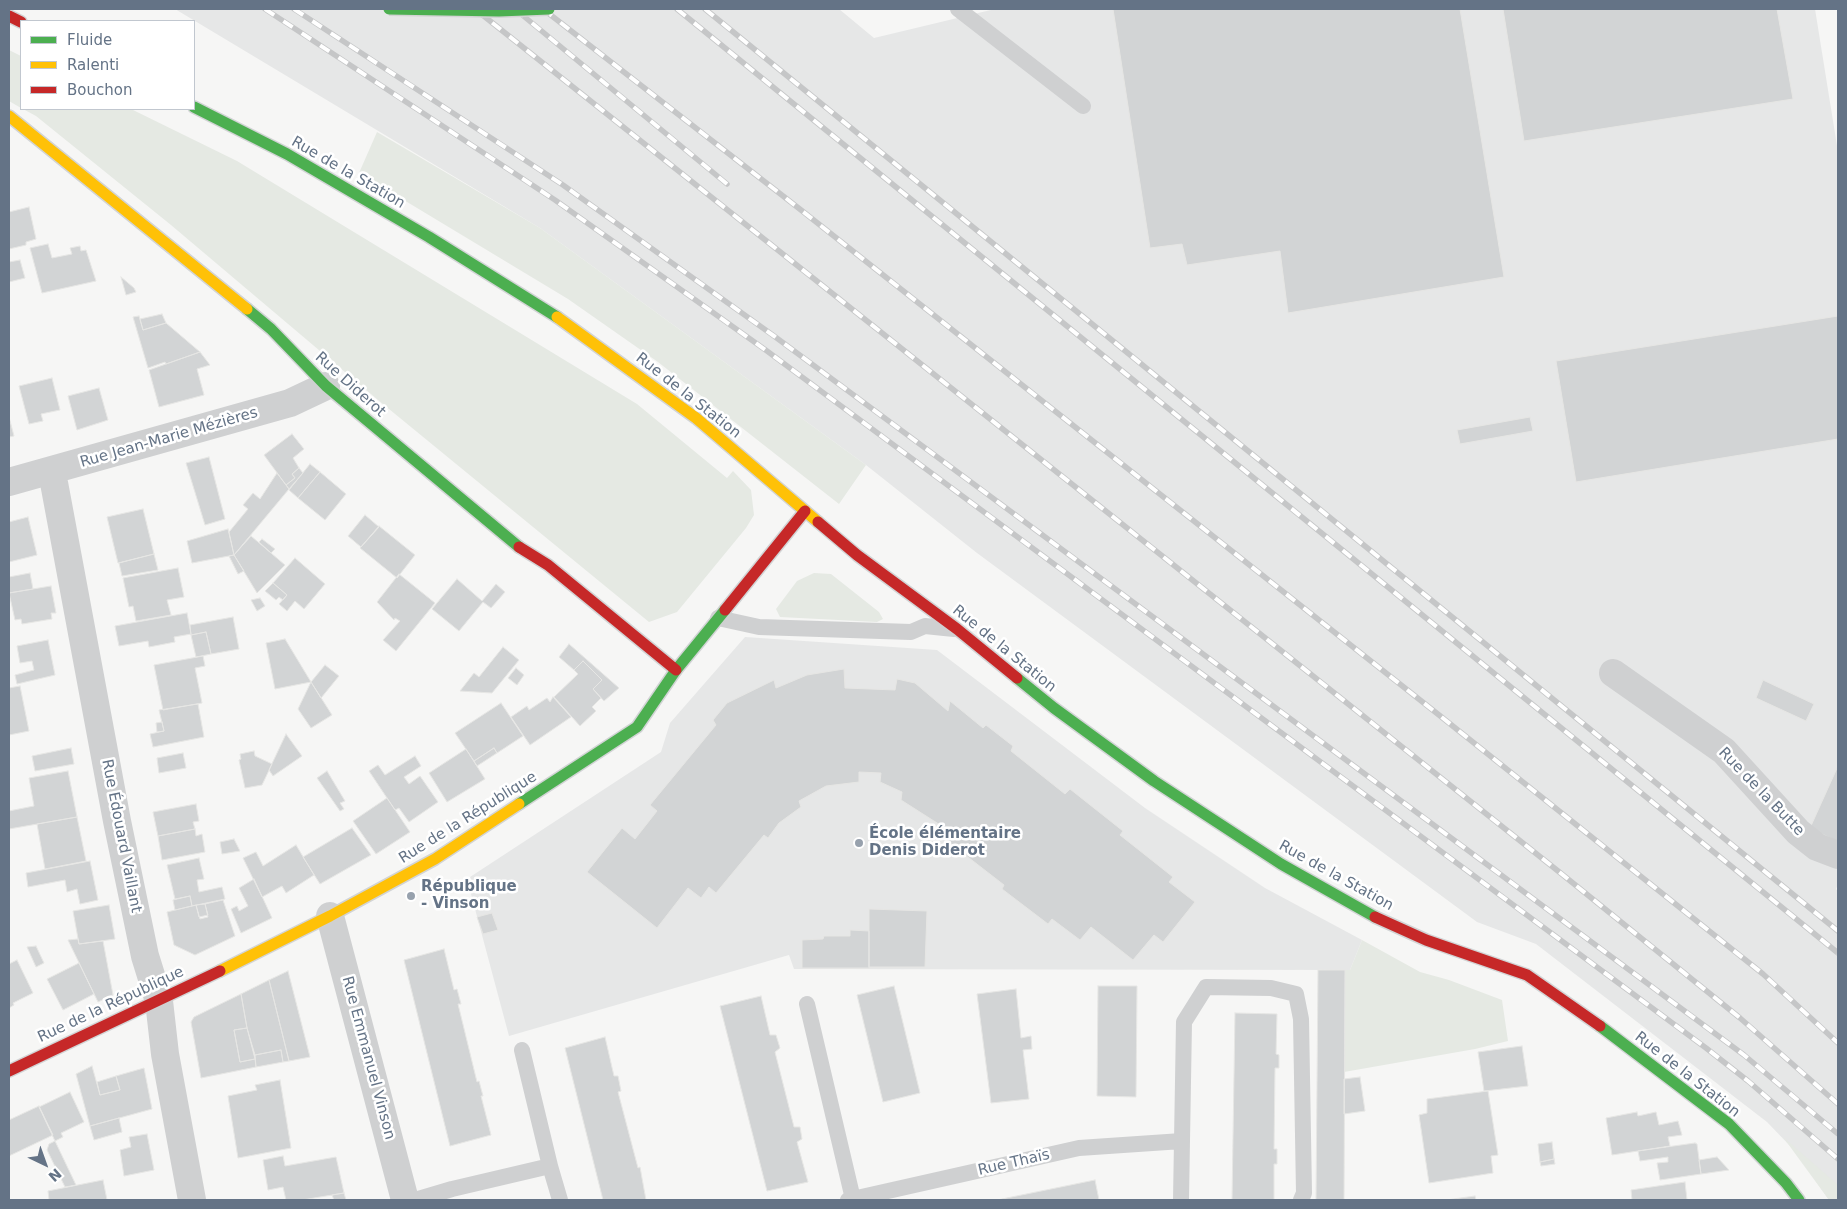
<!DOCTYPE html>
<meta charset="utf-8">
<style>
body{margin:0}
#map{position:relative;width:1847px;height:1209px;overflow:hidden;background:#f6f6f5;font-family:"DejaVu Sans",sans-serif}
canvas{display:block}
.frame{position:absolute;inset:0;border:10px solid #647386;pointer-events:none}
.legend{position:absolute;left:20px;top:20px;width:175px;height:90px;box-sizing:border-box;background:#fff;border:1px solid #c1c7cf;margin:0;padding:6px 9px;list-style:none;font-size:15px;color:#647386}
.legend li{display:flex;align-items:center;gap:10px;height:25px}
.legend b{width:25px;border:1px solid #c1c7cf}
.north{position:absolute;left:20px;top:1139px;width:50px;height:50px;-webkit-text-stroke:4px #fff;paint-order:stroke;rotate:138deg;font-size:14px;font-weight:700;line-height:20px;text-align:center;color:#647386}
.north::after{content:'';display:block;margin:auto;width:18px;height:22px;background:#647386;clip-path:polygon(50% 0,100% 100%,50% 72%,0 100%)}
</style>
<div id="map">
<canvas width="1847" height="1209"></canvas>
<div class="frame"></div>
<ul class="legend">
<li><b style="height:6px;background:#4caf50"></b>Fluide</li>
<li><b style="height:6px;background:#ffc107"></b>Ralenti</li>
<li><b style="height:6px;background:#c62828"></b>Bouchon</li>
</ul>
<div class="north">N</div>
</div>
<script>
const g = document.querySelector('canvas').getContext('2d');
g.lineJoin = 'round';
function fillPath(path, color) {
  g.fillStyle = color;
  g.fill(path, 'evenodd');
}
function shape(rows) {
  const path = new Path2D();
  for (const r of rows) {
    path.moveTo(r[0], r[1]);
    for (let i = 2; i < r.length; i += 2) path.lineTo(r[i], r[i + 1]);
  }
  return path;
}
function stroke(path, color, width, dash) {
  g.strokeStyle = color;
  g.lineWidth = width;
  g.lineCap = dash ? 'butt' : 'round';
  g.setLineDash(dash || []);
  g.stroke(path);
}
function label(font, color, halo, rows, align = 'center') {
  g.font = font + ' "DejaVu Sans",sans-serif';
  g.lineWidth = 5;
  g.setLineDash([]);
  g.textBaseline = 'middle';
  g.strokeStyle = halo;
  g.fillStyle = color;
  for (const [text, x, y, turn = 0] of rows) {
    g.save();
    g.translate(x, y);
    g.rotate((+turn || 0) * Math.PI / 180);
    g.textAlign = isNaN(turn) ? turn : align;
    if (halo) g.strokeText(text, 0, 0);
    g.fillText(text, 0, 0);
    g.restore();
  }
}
fillPath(shape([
 [175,9,839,9,874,38,995,9,1815,9,1838,152,1838,884,1836,889,1838,891,1838,1200,1829,1200,1794,1150,1767,1122,1536,944,1477,922,977,553,866,465,540,228],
 [745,637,937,650,1145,808,1265,888,1362,940,1350,970,794,969,789,955,509,1036,467,879,661,752,670,723]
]), '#e6e7e7');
fillPath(shape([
 [9,50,21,56,21,108,9,101],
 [23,109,131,109,237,161,637,404,727,478,733,471,751,490,754,515,746,528,677,612,649,622,378,400,171,225,36,116],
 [377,132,540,228,866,465,839,504,658,362,568,299,359,173],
 [814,573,831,574,879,612,883,619,877,622,780,617,776,609,797,581],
 [1362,940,1420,972,1449,980,1502,1000,1508,1041,1475,1049,1344,1072,1345,970,1350,970],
 [1783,1137,1838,1185,1838,1200,1829,1200]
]), '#e5e9e3');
const building = shape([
 [1113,9,1460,9,1504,277,1288,313,1280,251,1187,265,1182,244,1150,248,1113,9],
 [1503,9,1777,9,1793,99,1524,141,1503,9],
 [29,207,36,239,26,242,26,245,9,249,9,212,29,207],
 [48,244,52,258,72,254,70,248,80,246,81,251,86,250,96,281,42,293,30,248,48,244],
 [20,260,25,278,9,282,9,262,20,260],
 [121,277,134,288,136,292,126,295,121,277],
 [162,314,166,323,143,330,140,319,162,314],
 [139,316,143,330,166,323,200,352,166,364,165,362,148,368,133,317,139,316],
 [1838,316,1838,439,1576,482,1556,361,1838,316],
 [200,352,210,365,197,369,204,395,159,407,149,370,200,352],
 [52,378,60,410,41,414,43,421,29,424,19,386,52,378],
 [99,388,108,420,77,430,68,396,99,388],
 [9,417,14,436,9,437,9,417],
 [1530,417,1533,431,1460,444,1457,430,1530,417],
 [292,434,304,449,293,458,299,468,292,474,295,478,286,485,264,455,292,434],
 [209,457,225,519,205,525,186,463,209,457],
 [310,464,320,472,298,498,289,490,310,464],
 [299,468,303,473,289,489,286,485,295,478,292,474,299,468],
 [320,472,346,494,325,520,298,498,320,472],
 [277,473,289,489,234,555,229,532,248,509,243,505,253,493,260,499,277,473],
 [143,509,154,554,118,563,107,517,143,509],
 [365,515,379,527,361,547,348,536,365,515],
 [28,517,37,555,9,562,9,522,28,517],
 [379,526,415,555,397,578,360,548,379,526],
 [228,529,234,555,192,563,187,541,228,529],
 [251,536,285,565,257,593,234,555,251,536],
 [262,539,275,549,271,553,259,542,262,539],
 [154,554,158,570,122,576,119,563,154,554],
 [234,555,244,571,238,574,229,556,234,555],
 [295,558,325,584,304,609,295,601,287,611,279,604,287,595,273,583,295,558],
 [178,568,184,597,167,600,171,615,136,621,133,606,129,607,123,578,178,568],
 [30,573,33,589,9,593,9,577,30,573],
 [399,574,435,603,396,651,383,640,400,621,395,618,394,620,377,602,399,574],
 [457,579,482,601,496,584,505,592,491,608,483,602,459,631,432,609,457,579],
 [273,583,287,595,283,600,279,597,276,600,265,591,273,583],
 [51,586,56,613,51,613,52,619,22,624,21,619,15,620,9,593,51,586],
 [260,598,265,606,257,611,251,600,260,598],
 [187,613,191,634,174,637,175,642,149,647,148,641,119,646,115,626,187,613],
 [233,617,239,649,211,654,206,632,191,635,190,625,233,617],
 [206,632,211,654,196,657,191,635,206,632],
 [285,639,311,682,275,689,266,643,285,639],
 [48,640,55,675,17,684,15,675,34,670,32,661,20,663,17,646,48,640],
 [569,644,619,688,604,701,593,689,602,680,583,661,574,670,559,657,569,644],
 [503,647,519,660,492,693,460,691,474,673,479,677,503,647],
 [203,656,205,666,195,668,202,703,163,710,154,665,203,656],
 [583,661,602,680,593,689,601,698,592,707,596,711,580,726,554,697,578,674,574,670,583,661],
 [325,665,339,676,321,698,311,682,325,665],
 [516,668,524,675,517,685,508,678,516,668],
 [844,669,845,688,895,690,897,679,915,683,948,711,950,701,983,728,986,725,1013,746,1011,751,1065,794,1070,789,1123,831,1120,835,1173,877,1169,882,1195,902,1163,942,1154,935,1133,960,1091,927,1080,940,1052,919,1048,924,1002,889,1004,885,942,837,948,830,901,800,902,792,880,782,881,773,859,772,859,782,826,786,799,801,801,807,779,823,768,838,764,835,716,893,709,887,701,898,688,888,657,928,587,872,622,828,635,839,657,811,650,805,716,725,713,720,727,703,774,680,776,688,807,675,844,669],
 [1763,680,1814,704,1806,721,1756,698,1763,680],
 [311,682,332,715,311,728,298,709,311,682],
 [20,686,29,731,9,735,9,688,20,686],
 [553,697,571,717,530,745,511,717,527,706,529,710,547,698,550,702,553,697],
 [501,703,523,736,497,753,494,748,474,761,455,733,501,703],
 [198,704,204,737,153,747,150,734,164,731,159,710,198,704],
 [162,722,164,731,157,732,156,723,162,722],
 [286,734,302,756,273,776,269,770,286,734],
 [71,748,74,764,35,771,32,756,71,748],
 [494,748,497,753,477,766,474,761,494,748],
 [466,749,485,779,447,802,429,773,466,749],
 [254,751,255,756,272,764,262,785,245,788,239,760,241,759,240,754,254,751],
 [183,753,186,768,159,773,157,758,183,753],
 [415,756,421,766,404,777,409,784,420,776,438,802,409,822,399,808,395,810,369,771,378,765,385,775,415,756],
 [1838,766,1838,842,1810,828,1838,766],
 [68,771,77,817,9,829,9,811,34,806,29,778,68,771],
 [327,771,345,801,340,803,344,809,340,811,317,778,327,771],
 [387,798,410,832,376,854,353,821,387,798],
 [196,804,199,821,193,822,195,829,158,836,153,812,196,804],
 [77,817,86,861,45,869,37,824,77,817],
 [352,828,371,855,320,884,303,857,352,828],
 [195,829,196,836,202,834,205,852,162,860,158,836,195,829],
 [234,839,240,851,222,854,220,842,234,839],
 [296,845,314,875,286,893,282,886,262,897,243,858,256,852,263,866,296,845],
 [199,858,204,879,197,880,199,892,222,887,225,899,192,906,190,896,175,899,167,865,199,858],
 [90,861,98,900,80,904,77,889,67,892,65,880,28,887,26,873,90,861],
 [254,879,272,918,241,933,231,909,237,906,239,911,248,906,239,888,254,879],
 [190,896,192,906,175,910,173,900,190,896],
 [223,900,235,936,195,955,174,945,167,912,196,905,200,919,208,917,205,904,223,900],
 [205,904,208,915,199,917,196,905,205,904],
 [109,905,115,939,79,944,73,911,109,905],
 [869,909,927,911,925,967,869,967,869,909],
 [492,913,498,930,483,934,477,917,492,913],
 [850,930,869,931,869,968,802,968,802,940,823,939,824,936,850,936,850,930],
 [78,939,79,944,103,941,113,995,98,1002,68,940,78,939],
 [36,946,44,963,36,967,27,947,36,946],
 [444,949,454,990,457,989,461,1004,458,1004,477,1082,479,1081,483,1096,481,1096,491,1135,450,1146,404,960,444,949],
 [17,960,33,993,13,1003,14,1005,9,1008,9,964,17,960],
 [79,963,94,994,63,1010,47,979,79,963],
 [1318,970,1345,970,1344,1200,1316,1200,1318,970],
 [288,971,310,1057,289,1061,269,980,288,971],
 [269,980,289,1061,283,1062,281,1050,255,1055,247,1028,241,994,269,980],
 [894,986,920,1093,883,1102,857,995,894,986],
 [1098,986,1137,986,1136,1097,1097,1096,1098,986],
 [1016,989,1021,1038,1031,1036,1032,1049,1023,1050,1029,1099,991,1103,977,994,1016,989],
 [241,994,247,1028,234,1030,240,1062,255,1059,256,1067,201,1078,191,1022,194,1017,241,994],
 [761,996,770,1035,776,1035,780,1048,775,1052,794,1127,800,1127,802,1139,797,1142,808,1182,767,1191,720,1006,761,996],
 [1235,1013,1277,1014,1276,1054,1279,1055,1279,1068,1275,1068,1274,1149,1277,1149,1277,1164,1274,1164,1274,1200,1232,1200,1235,1013],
 [247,1028,255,1059,240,1062,234,1030,247,1028],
 [605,1037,614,1076,618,1076,621,1091,618,1092,638,1168,640,1167,646,1200,603,1200,565,1048,605,1037],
 [1522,1046,1528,1086,1484,1091,1478,1052,1522,1046],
 [281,1050,283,1062,256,1067,255,1055,281,1050],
 [92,1066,100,1095,120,1090,116,1076,144,1068,152,1109,90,1126,76,1074,92,1066],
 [116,1076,120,1090,100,1095,97,1082,116,1076],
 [1360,1077,1365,1111,1344,1114,1344,1079,1360,1077],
 [280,1080,291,1148,238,1158,228,1096,257,1090,255,1085,280,1080],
 [1488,1091,1498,1155,1491,1156,1493,1173,1429,1183,1419,1115,1427,1113,1427,1099,1488,1091],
 [70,1092,84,1122,61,1133,63,1137,55,1141,39,1107,70,1092],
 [39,1106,53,1135,9,1156,9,1120,39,1106],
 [1637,1112,1638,1116,1656,1112,1659,1125,1678,1121,1682,1135,1668,1137,1670,1146,1612,1155,1606,1118,1637,1112],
 [119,1118,122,1132,94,1140,90,1126,119,1118],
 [147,1134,154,1170,124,1176,120,1150,131,1147,129,1137,147,1134],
 [55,1141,76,1185,65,1187,47,1150,49,1144,55,1141],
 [1552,1142,1554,1159,1540,1162,1538,1144,1552,1142],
 [1695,1143,1697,1144,1701,1174,1660,1180,1657,1163,1668,1162,1668,1157,1640,1161,1638,1151,1695,1143],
 [283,1156,285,1166,336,1157,344,1193,302,1200,286,1200,283,1187,268,1190,263,1160,283,1156],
 [1717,1157,1729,1170,1701,1174,1699,1160,1717,1157],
 [1554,1159,1555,1164,1541,1166,1540,1162,1554,1159],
 [103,1180,107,1200,49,1200,48,1191,103,1180],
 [1095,1180,1099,1200,997,1200,1095,1180],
 [1685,1182,1687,1200,1632,1200,1631,1190,1685,1182],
 [344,1193,346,1200,334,1200,332,1195,344,1193],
 [1475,1196,1476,1200,1446,1200,1475,1196]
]);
fillPath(building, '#d2d4d5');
stroke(building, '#e6e6e4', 1);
const fast = shape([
 [194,107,287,154,429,237,557,317],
 [247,309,271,329,326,386,519,547],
 [1017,678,1054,708,1154,781,1281,864,1375,917],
 [519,804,637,727,676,670,725,610],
 [1600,1026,1729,1124,1786,1183,1799,1200]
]);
const slow = shape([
 [9,116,247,309],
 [557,317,696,418,818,522],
 [220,971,330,916,435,859,519,804]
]);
const jam = shape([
 [9,16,21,22],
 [818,522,857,555,957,629,1017,678],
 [519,547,548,565,676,670],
 [725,610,805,511],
 [1375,917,1426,940,1527,975,1600,1026],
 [9,1071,220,971]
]);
stroke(fast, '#d2d4d5', 14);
stroke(slow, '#d2d4d5', 14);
stroke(jam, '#d2d4d5', 14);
stroke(shape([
 [958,9,1083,106],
 [718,618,759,627,911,632,925,626,954,629],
 [807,1004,853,1199],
 [522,1050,550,1166],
 [415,1200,452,1189,550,1166,560,1200],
 [848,1200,1079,1148,1182,1141],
 [1181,1200,1184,1022,1206,987,1271,988,1296,994,1301,1019,1304,1193,1301,1200]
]), '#cfd0d1', 16);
stroke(shape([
 [52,472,117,821,145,956,159,1001,165,1054,192,1200],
 [9,482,290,403,326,386],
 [1613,673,1724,751,1798,832,1817,847,1838,855],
 [330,916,405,1200]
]), '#cfd0d1', 28);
stroke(fast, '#4caf50', 11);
stroke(slow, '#ffc107', 11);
stroke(jam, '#c62828', 11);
const rail = shape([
 [265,9,555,200,767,351,1706,1048,1748,1081,1838,1159],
 [294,9,563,185,774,336,1744,1055,1838,1134],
 [475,9,1558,871,1740,1018,1838,1104],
 [515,9,727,184],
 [543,9,801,210,1439,715,1763,974,1838,1043],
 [677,9,1838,953],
 [705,9,1838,931]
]);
stroke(rail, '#c5c6c7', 5.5);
stroke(rail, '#fff', 4, [11]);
const fastBridge = shape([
 [389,9,499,11,549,9]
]);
stroke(fastBridge, '#d3d4d4', 14, []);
stroke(fastBridge, '#4caf50', 11);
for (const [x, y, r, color] of [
 [859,843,5,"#97a1ad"],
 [411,896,5,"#97a1ad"]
]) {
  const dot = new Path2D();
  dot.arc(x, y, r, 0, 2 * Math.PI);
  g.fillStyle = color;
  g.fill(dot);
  stroke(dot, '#fff', 2);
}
label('15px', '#647386', '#fff', [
 ["Rue de la Station",348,173,30],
 ["Rue Diderot",350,385,42],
 ["Rue de la Station",688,396,38],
 ["Rue Jean-Marie Mézières",169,438,-16],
 ["Rue de la Station",1004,649,39],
 ["Rue de la Butte",1761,792,46],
 ["Rue de la République",468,818,-32],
 ["Rue Édouard Vaillant",121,836,79],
 ["Rue de la Station",1336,876,29],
 ["Rue de la République",111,1005,-25],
 ["Rue Emmanuel Vinson",368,1058,75],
 ["Rue de la Station",1687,1075,38],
 ["Rue Thaïs",1014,1163,-13]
]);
label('bold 15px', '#647386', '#fff', [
 ["École élémentaire",869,834],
 ["Denis Diderot",869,851],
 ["République",421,887],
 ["- Vinson",421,904]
], 'left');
</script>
